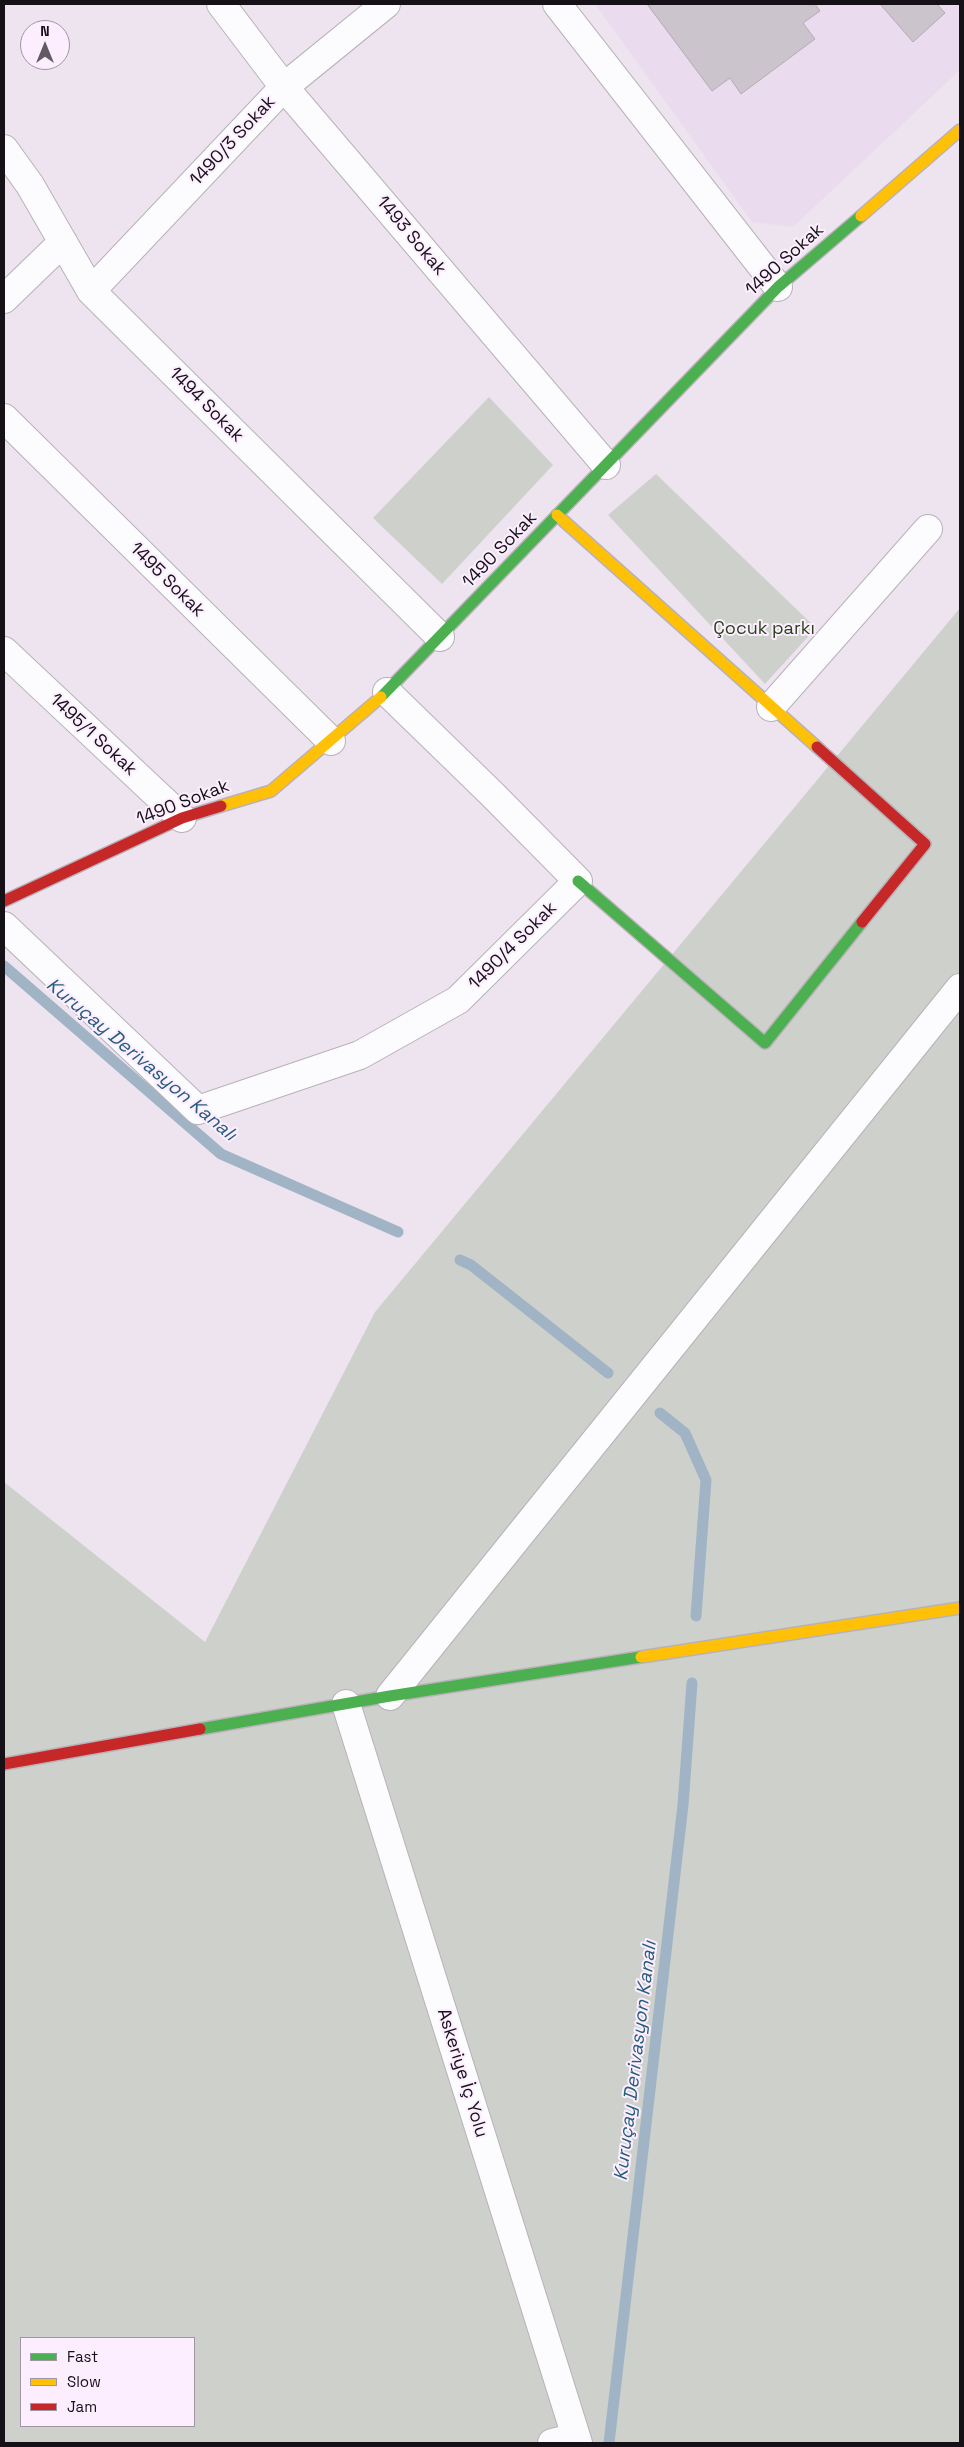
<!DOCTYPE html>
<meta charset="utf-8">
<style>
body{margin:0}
#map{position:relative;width:964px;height:2447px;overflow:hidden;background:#ede4ef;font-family:"Space Grotesk",sans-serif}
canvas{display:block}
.frame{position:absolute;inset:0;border:5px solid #161017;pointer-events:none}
.legend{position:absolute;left:20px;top:2337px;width:175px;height:90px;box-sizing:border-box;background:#fceeff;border:1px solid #a095a2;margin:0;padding:6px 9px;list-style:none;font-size:15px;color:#161017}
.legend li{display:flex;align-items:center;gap:10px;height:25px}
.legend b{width:25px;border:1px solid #a095a2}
.north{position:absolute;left:20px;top:20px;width:50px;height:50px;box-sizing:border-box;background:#fceeff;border:1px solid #a095a2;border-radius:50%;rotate:0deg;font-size:14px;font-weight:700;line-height:20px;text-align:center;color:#161017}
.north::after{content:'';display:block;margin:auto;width:18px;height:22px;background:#615a63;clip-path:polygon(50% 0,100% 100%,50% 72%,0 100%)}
</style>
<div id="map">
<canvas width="964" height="2447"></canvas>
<div class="frame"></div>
<ul class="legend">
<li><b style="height:6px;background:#4caf50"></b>Fast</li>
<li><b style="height:6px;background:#ffc107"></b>Slow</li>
<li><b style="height:6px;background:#c62828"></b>Jam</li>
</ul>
<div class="north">N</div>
</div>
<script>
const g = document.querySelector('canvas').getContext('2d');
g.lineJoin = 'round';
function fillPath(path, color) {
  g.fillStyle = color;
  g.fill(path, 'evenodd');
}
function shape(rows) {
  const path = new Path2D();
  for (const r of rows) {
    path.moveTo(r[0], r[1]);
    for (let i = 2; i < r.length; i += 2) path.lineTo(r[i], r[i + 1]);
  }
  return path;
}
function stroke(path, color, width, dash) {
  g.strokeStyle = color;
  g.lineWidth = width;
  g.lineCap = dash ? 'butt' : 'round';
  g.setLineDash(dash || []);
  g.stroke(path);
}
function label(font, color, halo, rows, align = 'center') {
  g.font = font + ' "Space Grotesk",sans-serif';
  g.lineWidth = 4;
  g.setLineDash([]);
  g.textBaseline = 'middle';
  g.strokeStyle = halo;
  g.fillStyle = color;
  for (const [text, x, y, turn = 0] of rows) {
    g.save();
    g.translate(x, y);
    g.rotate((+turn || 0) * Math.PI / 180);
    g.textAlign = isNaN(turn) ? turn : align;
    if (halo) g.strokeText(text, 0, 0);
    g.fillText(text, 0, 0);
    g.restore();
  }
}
fillPath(shape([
 [595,4,960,4,960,70,793,227,752,222]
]), '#ebdbee');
fillPath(shape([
 [489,397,553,465,442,584,373,518],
 [656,474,816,628,765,684,608,515],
 [960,608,960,2443,4,2443,4,1482,205,1642,375,1312],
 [21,2338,194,2338,194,2426,21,2426]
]), '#ced1cb');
stroke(shape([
 [4,966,221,1154,398,1232],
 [460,1260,471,1265,608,1373],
 [660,1413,685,1433,706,1480,696,1616],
 [609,2443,683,1805,692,1683]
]), '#a1b4c6', 11);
const building = shape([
 [647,4,815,4,820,11,803,23,815,39,741,94,730,78,712,91,647,4],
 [880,4,937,4,945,13,913,42,880,4]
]);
fillPath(building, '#ccc4cc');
stroke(building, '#b4acb5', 1);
const street = shape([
 [221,4,284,87,606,465],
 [557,4,778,287],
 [4,149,30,185,91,291,440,637],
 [91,291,284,87,386,4],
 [4,299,63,242],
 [4,418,331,741],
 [4,651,182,818],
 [771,707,928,529],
 [4,926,198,1110,360,1055,458,1000,578,881,493,795,387,692],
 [390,1696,960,988],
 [346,1704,578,2443],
 [552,2443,576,2437]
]);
const fast = shape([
 [381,697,778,287,861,216],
 [578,881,765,1043,862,922],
 [200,1729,390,1696,641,1657]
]);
const slow = shape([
 [861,216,960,130],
 [557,515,817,747],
 [221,806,271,791,381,697],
 [641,1657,960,1608]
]);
const jam = shape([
 [817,747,925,844,862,922],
 [4,901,182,818,221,806],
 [4,1764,200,1729]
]);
stroke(street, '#b9b1ba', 30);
stroke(fast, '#b9b1ba', 14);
stroke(slow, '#b9b1ba', 14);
stroke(jam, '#b9b1ba', 14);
stroke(street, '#fcfbfd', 28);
stroke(fast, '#4caf50', 11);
stroke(slow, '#ffc107', 11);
stroke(jam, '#c62828', 11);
label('18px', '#161017', '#fceeff', [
 ["1490/3 Sokak",233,141,-47],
 ["1493 Sokak",411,236,50],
 ["1490 Sokak",785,260,-42],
 ["1494 Sokak",206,405,45],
 ["1490 Sokak",500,550,-46],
 ["1495 Sokak",167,580,45],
 ["1495/1 Sokak",93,735,43],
 ["1490 Sokak",183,803,-21],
 ["1490/4 Sokak",513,946,-45],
 ["Askeriye İç Yolu",462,2073,73]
]);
label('18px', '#274216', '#fceeff', [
 ["Çocuk parkı",764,629]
]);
label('italic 19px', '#275d7c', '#fceeff', [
 ["Kuruçay Derivasyon Kanalı",141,1060,40],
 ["Kuruçay Derivasyon Kanalı",636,2061,-83]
]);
</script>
